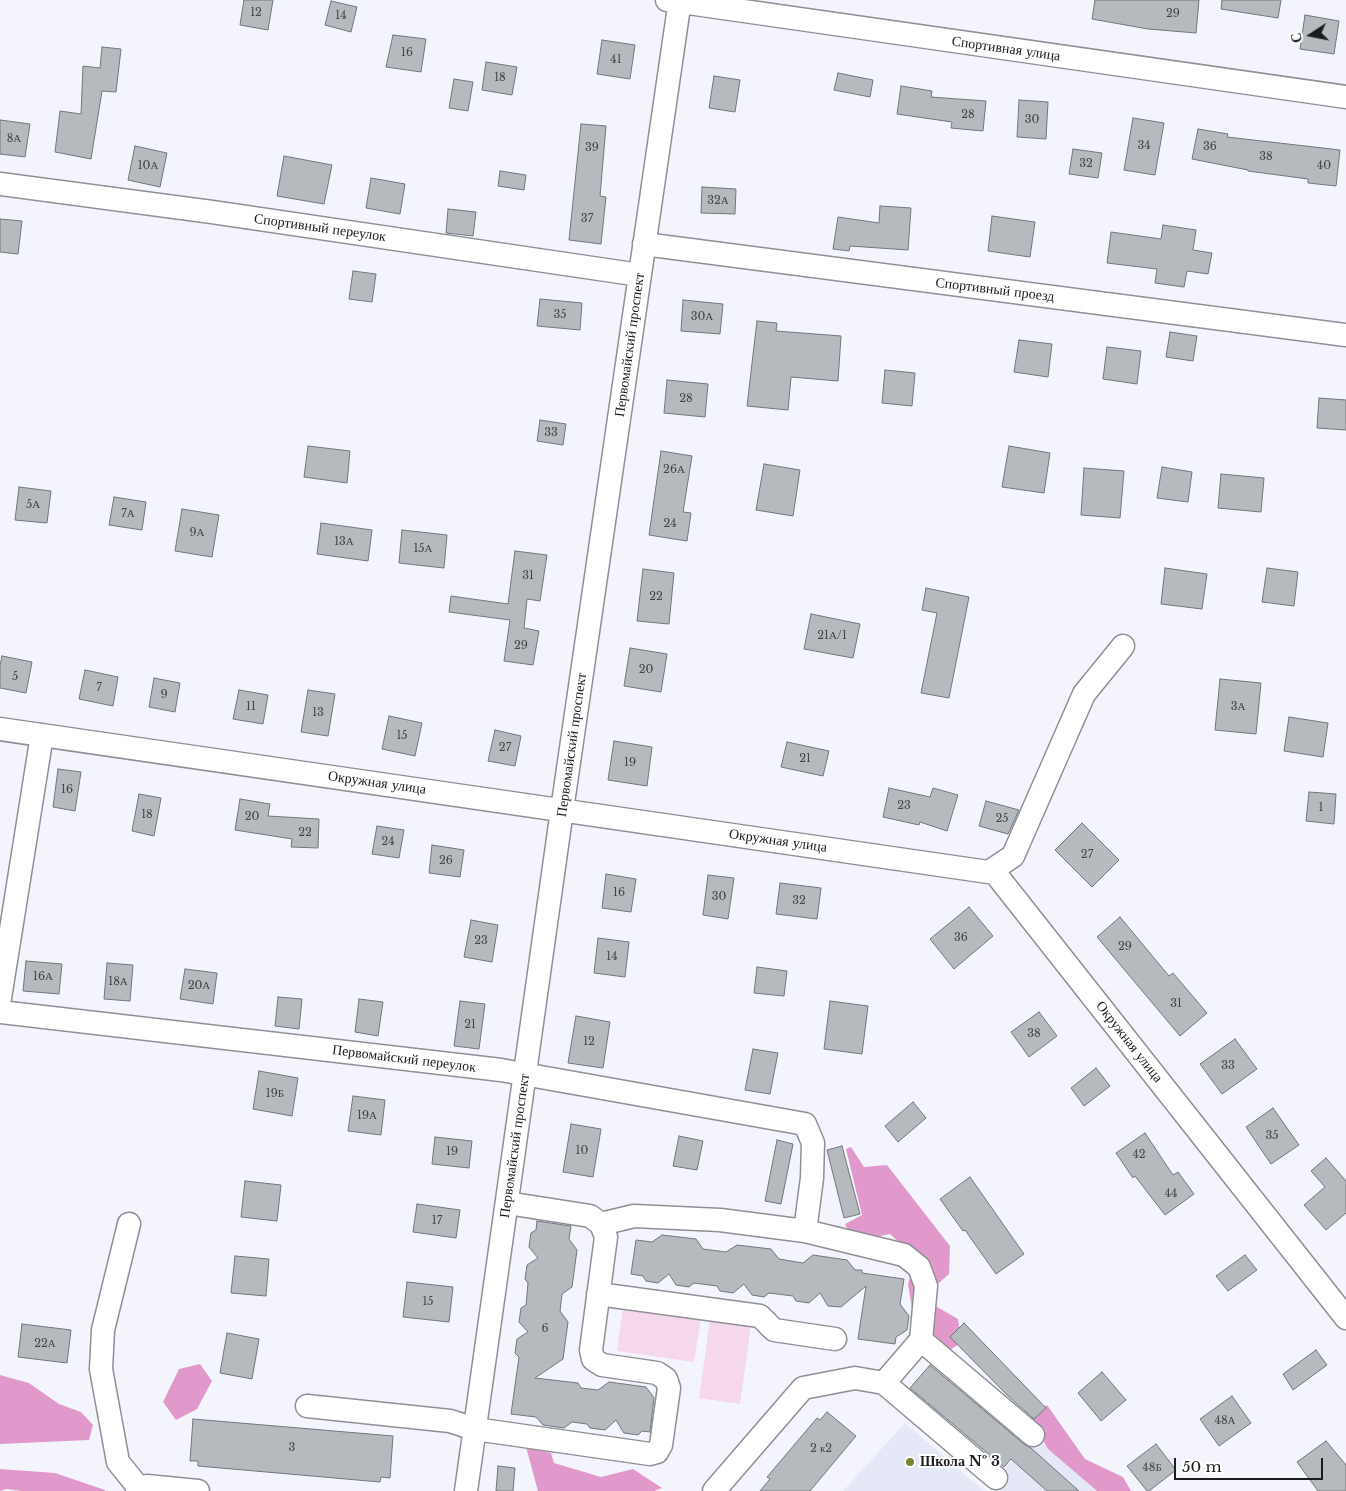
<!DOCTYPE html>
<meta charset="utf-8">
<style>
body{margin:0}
#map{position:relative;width:1346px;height:1491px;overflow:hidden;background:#f4f5fc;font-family:"Libre Baskerville",serif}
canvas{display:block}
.north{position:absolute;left:1286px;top:10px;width:50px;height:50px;-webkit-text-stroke:4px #fff;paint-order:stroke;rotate:259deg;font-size:14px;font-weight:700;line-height:20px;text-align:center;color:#1c1c1f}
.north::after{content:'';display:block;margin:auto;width:18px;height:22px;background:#1c1c1f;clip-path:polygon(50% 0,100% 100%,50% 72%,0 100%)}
.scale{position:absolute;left:1174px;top:1458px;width:149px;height:22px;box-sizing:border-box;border:2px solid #1c1c1f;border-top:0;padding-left:6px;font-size:15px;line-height:18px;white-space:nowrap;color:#1c1c1f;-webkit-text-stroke:4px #fff;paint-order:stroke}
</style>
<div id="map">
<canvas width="1346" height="1491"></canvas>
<div class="north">С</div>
<div class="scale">50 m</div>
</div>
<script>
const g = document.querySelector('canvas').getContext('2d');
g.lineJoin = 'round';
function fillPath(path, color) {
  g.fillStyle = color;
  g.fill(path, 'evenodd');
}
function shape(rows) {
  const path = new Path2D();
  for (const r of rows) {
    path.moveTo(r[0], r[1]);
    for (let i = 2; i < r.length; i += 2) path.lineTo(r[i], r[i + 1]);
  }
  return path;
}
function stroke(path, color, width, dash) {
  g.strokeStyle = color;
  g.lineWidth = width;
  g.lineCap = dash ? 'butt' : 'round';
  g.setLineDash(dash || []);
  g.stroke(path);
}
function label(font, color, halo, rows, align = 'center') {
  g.font = font + ' "Libre Baskerville",serif';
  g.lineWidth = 4;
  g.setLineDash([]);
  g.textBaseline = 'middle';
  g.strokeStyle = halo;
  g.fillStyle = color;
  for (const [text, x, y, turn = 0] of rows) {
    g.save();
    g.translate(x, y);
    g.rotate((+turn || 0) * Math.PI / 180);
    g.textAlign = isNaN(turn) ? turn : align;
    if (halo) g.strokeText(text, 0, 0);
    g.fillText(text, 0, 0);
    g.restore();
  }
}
fillPath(shape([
 [905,1423,984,1491,843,1491],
 [1039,1428,1095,1491,1000,1491,992,1484]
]), '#e5e9f7');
fillPath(shape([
 [623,1307,701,1318,694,1362,617,1351],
 [710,1319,751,1325,740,1404,699,1398]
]), '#f6d8ec');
fillPath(shape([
 [851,1147,864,1167,887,1165,950,1246,949,1274,923,1297,937,1307,958,1319,961,1343,948,1351,915,1327,908,1284,916,1259,890,1234,853,1242,845,1224,862,1215,846,1149],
 [200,1364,212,1381,197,1409,176,1420,163,1402,179,1369],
 [0,1375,29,1383,59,1404,81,1412,93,1425,89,1440,0,1444],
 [1047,1405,1085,1459,1123,1477,1131,1491,1097,1491,1048,1449,1030,1416],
 [526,1447,551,1453,554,1463,601,1477,633,1469,662,1488,654,1491,538,1491],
 [0,1469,55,1473,105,1490,105,1491,22,1491,6,1489,0,1491]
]), '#e199cc');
const building = shape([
 [244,0,273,0,268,30,240,25,244,0],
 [1095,0,1199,0,1196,33,1148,29,1092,19,1095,0],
 [1222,0,1281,0,1278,18,1221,9,1222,0],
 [331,1,357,7,351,32,325,25,331,1],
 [1305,15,1339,21,1334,54,1300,49,1305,15],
 [393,35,426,39,421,72,386,67,393,35],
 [602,40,635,45,630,79,597,74,602,40],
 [102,47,121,49,116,92,102,91,91,159,55,152,60,111,81,114,83,66,100,68,102,47],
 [486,62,517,67,512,95,482,90,486,62],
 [838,73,873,80,870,97,834,90,838,73],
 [714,76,740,80,735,112,709,108,714,76],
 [454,79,473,82,468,111,449,108,454,79],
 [901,86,932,91,931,97,986,101,983,131,951,128,952,122,897,114,901,86],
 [1019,100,1048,102,1046,139,1017,137,1019,100],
 [1133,118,1164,123,1155,175,1124,170,1133,118],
 [0,120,30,124,25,157,0,154,0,120],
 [581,124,606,126,600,196,606,197,601,244,569,240,581,124],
 [1198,129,1228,134,1227,137,1340,150,1336,186,1308,183,1308,179,1248,171,1248,170,1192,159,1198,129],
 [135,146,167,153,160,187,128,180,135,146],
 [1073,149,1102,153,1098,178,1069,174,1073,149],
 [284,156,332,165,324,204,277,196,284,156],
 [500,171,526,175,524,190,498,186,500,171],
 [371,178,405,184,400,214,366,208,371,178],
 [702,187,736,189,735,214,701,213,702,187],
 [880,206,911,208,908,250,850,246,849,251,833,249,838,217,879,223,880,206],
 [448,209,476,212,473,236,446,233,448,209],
 [992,216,1035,222,1030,257,988,251,992,216],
 [0,219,22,221,18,254,0,252,0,219],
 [1163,225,1196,230,1193,250,1212,253,1208,274,1187,271,1184,287,1155,283,1157,269,1107,263,1111,232,1161,239,1163,225],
 [353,271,376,274,372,302,349,299,353,271],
 [540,299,582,303,580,330,537,326,540,299],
 [683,300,723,304,720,334,681,331,683,300],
 [757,321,777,323,776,331,841,336,838,381,791,377,788,410,747,406,757,321],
 [1170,332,1197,336,1193,361,1166,357,1170,332],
 [1019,340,1052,344,1048,377,1014,372,1019,340],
 [1107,347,1141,351,1137,384,1103,379,1107,347],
 [885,370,915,373,912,406,882,403,885,370],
 [667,380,708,384,705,417,664,413,667,380],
 [1319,398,1346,400,1346,430,1317,428,1319,398],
 [540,420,566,424,563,445,537,441,540,420],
 [308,446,350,451,347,483,304,477,308,446],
 [1009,446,1050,453,1044,493,1002,487,1009,446],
 [661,451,692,456,683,512,691,513,687,541,649,535,661,451],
 [764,464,800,470,793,516,756,510,764,464],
 [1162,467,1192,472,1188,502,1157,498,1162,467],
 [1084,468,1124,471,1120,518,1081,515,1084,468],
 [1221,474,1264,478,1261,512,1218,508,1221,474],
 [19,487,51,491,47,523,15,520,19,487],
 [114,497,146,502,142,530,109,525,114,497],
 [182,509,219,515,212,557,175,551,182,509],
 [321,523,372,530,368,561,317,554,321,523],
 [402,530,447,535,444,568,399,563,402,530],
 [515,551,547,555,540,601,527,599,524,628,539,631,533,665,504,661,510,620,449,612,451,596,508,604,515,551],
 [1165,568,1207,574,1202,609,1161,604,1165,568],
 [1267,568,1298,572,1294,606,1262,602,1267,568],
 [643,569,674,573,669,624,637,621,643,569],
 [926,588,969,597,949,698,921,693,937,613,922,610,926,588],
 [811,614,860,624,853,658,804,649,811,614],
 [630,648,667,654,661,692,624,686,630,648],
 [2,656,32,662,26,693,0,688,0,666,2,656],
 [85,670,118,677,113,706,79,699,85,670],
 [154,678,180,683,175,712,149,707,154,678],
 [1220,679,1261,683,1256,734,1215,730,1220,679],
 [239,690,268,695,263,724,233,719,239,690],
 [308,690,335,694,328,736,301,732,308,690],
 [389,716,422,723,415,756,382,749,389,716],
 [1289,717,1328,723,1323,757,1284,751,1289,717],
 [495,730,521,736,515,766,488,761,495,730],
 [614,741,652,747,647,786,608,780,614,741],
 [787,742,829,751,823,776,781,767,787,742],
 [58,769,81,772,75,811,53,807,58,769],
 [889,788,930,797,933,788,958,795,947,831,920,822,919,825,883,817,889,788],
 [1309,792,1336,794,1334,824,1306,821,1309,792],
 [139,794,161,798,154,836,132,831,139,794],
 [240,799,270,804,268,816,319,819,318,848,291,847,292,839,235,830,240,799],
 [986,801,1019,810,1008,834,979,826,986,801],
 [1082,823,1119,860,1092,887,1055,850,1082,823],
 [377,826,404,830,399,858,372,854,377,826],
 [432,845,464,850,460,877,429,873,432,845],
 [606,874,636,879,631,912,602,908,606,874],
 [708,875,734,878,728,919,703,915,708,875],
 [780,883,821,888,817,919,776,914,780,883],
 [969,907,993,936,954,969,930,939,969,907],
 [1120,917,1169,976,1173,973,1207,1013,1180,1036,1097,937,1120,917],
 [471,920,498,925,492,962,464,957,471,920],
 [598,938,629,942,625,977,594,973,598,938],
 [26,961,62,964,59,994,23,991,26,961],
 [107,963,133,965,130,1001,104,999,107,963],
 [757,967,787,971,784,996,754,993,757,967],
 [185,969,217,973,213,1004,180,999,185,969],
 [278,997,302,999,299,1029,275,1026,278,997],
 [359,999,383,1002,378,1036,355,1032,359,999],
 [460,1001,485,1004,479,1049,454,1046,460,1001],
 [830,1001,868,1006,862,1054,824,1049,830,1001],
 [1039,1012,1057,1036,1029,1057,1011,1032,1039,1012],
 [576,1016,610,1022,603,1068,568,1063,576,1016],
 [1235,1039,1257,1069,1222,1094,1200,1064,1235,1039],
 [753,1049,778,1053,770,1094,745,1090,753,1049],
 [1096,1068,1110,1086,1084,1106,1071,1088,1096,1068],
 [259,1071,298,1078,292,1116,253,1109,259,1071],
 [353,1096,385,1100,381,1135,348,1131,353,1096],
 [913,1102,926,1118,898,1142,885,1126,913,1102],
 [1273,1108,1299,1145,1271,1164,1246,1127,1273,1108],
 [571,1124,601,1129,593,1177,563,1172,571,1124],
 [1145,1133,1173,1175,1178,1172,1194,1194,1165,1215,1135,1176,1133,1178,1116,1153,1145,1133],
 [679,1136,703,1141,697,1170,673,1166,679,1136],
 [435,1137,472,1141,469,1168,432,1164,435,1137],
 [777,1140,793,1144,781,1204,765,1201,777,1140],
 [842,1146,860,1214,844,1218,827,1150,842,1146],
 [1326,1158,1346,1181,1346,1213,1326,1230,1304,1205,1325,1187,1311,1171,1326,1158],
 [970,1177,1024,1254,996,1274,965,1230,963,1231,940,1199,970,1177],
 [245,1181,281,1185,277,1221,241,1217,245,1181],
 [417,1204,460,1210,456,1238,413,1232,417,1204],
 [537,1221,571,1226,569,1239,577,1250,572,1287,562,1294,560,1311,568,1322,563,1359,535,1378,578,1383,581,1388,598,1390,609,1382,646,1387,654,1398,650,1432,642,1431,638,1435,624,1433,616,1420,605,1430,590,1428,587,1424,572,1422,564,1428,543,1425,536,1417,511,1414,519,1357,515,1353,517,1339,528,1332,519,1322,521,1308,526,1305,528,1283,525,1279,527,1265,538,1258,529,1247,531,1233,536,1230,537,1221],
 [662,1235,696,1239,703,1249,726,1252,737,1245,771,1249,779,1259,803,1263,813,1255,847,1260,855,1270,862,1270,862,1273,904,1279,900,1304,909,1316,907,1330,896,1337,895,1344,858,1339,866,1286,841,1307,828,1306,820,1293,809,1303,796,1301,793,1296,769,1293,764,1297,752,1295,744,1284,733,1293,720,1291,717,1286,694,1283,689,1287,676,1285,669,1274,658,1283,646,1281,643,1276,631,1274,636,1240,652,1242,662,1235],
 [1245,1255,1257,1270,1228,1291,1216,1276,1245,1255],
 [235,1256,269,1259,266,1296,231,1293,235,1256],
 [407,1282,453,1287,449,1322,403,1317,407,1282],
 [964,1323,1046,1408,1034,1419,1007,1395,950,1337,964,1323],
 [22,1324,71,1330,67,1363,18,1357,22,1324],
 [227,1333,259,1339,252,1379,220,1373,227,1333],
 [1316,1350,1327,1365,1293,1390,1283,1374,1316,1350],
 [930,1365,1025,1445,1031,1448,1079,1491,1047,1491,1011,1459,1004,1467,910,1388,930,1365],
 [1102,1372,1126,1400,1101,1421,1078,1393,1102,1372],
 [1232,1396,1251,1423,1219,1446,1200,1419,1232,1396],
 [827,1412,856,1436,810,1491,760,1491,770,1479,767,1477,817,1418,820,1420,827,1412],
 [193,1419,393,1436,390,1478,381,1477,380,1482,198,1466,198,1461,190,1461,193,1419],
 [1326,1441,1346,1465,1346,1491,1318,1491,1297,1462,1326,1441],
 [1156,1444,1176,1470,1149,1491,1147,1491,1127,1466,1156,1444],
 [498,1466,515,1468,513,1491,496,1491,498,1466]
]);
fillPath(building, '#b4babe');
stroke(building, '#71767a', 1);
const minor = shape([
 [667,0,1346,97],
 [0,184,212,212,640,275],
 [644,244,1346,335],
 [0,729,995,873,1346,1318],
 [989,872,1013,856,1084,694,1123,646],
 [0,998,42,735],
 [0,1012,501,1070,805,1124,813,1143,812,1178,805,1231],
 [129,1224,103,1330,101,1369,118,1462,139,1488],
 [601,1224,634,1216,720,1220,805,1231,904,1255,919,1267,926,1286,921,1340,884,1383],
 [598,1294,760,1316,774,1330,835,1339],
 [921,1340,1033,1435],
 [307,1406,450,1421,475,1429,650,1454,657,1452,661,1445,669,1388,666,1379,657,1373,602,1365,593,1359,591,1350,606,1237,601,1224,590,1216,507,1203],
 [137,1491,139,1488,147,1486,198,1491],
 [466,1491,562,810,680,0],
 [714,1491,803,1388,855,1378,884,1383,996,1478]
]);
stroke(minor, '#8f9096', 25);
stroke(minor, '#fff', 22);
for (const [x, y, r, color] of [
 [910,1462,5,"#7c8632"]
]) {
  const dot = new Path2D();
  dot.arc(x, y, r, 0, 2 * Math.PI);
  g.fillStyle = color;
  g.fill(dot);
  stroke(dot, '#fff', 2);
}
label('11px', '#424447', null, [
 ["12",256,13],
 ["29",1173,14],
 ["14",341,16],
 ["16",407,53],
 ["41",616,60],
 ["18",500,78],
 ["28",968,115],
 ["30",1032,120],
 ["8А",14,139],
 ["34",1144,146],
 ["36",1210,147],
 ["39",592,148],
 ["38",1266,157],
 ["32",1086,164],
 ["10А",148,166],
 ["40",1324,166],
 ["32А",718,201],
 ["37",587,219],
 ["35",560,315],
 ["30А",702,317],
 ["28",686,399],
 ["33",551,433],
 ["26А",674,470],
 ["5А",33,505],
 ["7А",128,514],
 ["24",670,524],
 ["9А",197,533],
 ["13А",344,542],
 ["15А",423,549],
 ["31",528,576],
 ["22",656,597],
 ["21А/1",832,636],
 ["29",521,646],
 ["20",646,670],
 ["5",15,677],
 ["7",99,688],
 ["9",164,695],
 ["11",251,707],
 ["3А",1238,707],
 ["13",318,713],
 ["15",402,736],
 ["27",505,748],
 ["21",805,759],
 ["19",630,763],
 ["16",67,790],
 ["23",904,806],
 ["1",1321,808],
 ["18",147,815],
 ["20",252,817],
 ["25",1002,819],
 ["22",305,833],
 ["24",388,842],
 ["27",1087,855],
 ["26",446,861],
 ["16",619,893],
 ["30",719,897],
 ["32",799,901],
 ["36",961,938],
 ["23",481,941],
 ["29",1125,947],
 ["14",612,957],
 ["16А",43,977],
 ["18А",118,982],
 ["20А",199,986],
 ["31",1176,1004],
 ["21",470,1025],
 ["38",1034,1034],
 ["12",589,1042],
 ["33",1228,1066],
 ["19Б",275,1094],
 ["19А",367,1116],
 ["35",1272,1136],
 ["10",582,1151],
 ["19",452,1152],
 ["42",1139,1155],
 ["44",1171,1194],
 ["17",437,1221],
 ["15",428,1302],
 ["6",545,1329],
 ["22А",45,1344],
 ["48А",1225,1421],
 ["3",292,1448],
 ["2 к2",821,1449],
 ["48Б",1152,1468]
]);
label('14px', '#1c1c1f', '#fff', [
 ["Спортивная улица",1006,49,8],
 ["Спортивный переулок",320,228,8],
 ["Спортивный проезд",995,290,7],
 ["Первомайский проспект",630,345,-82],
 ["Первомайский проспект",572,745,-82],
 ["Окружная улица",377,783,8],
 ["Окружная улица",778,841,8],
 ["Окружная улица",1129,1042,52],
 ["Первомайский переулок",404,1059,7],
 ["Первомайский проспект",515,1146,-82]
]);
label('bold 14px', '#1c1c1f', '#fff', [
 ["Школа № 3",920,1462]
], 'left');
</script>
